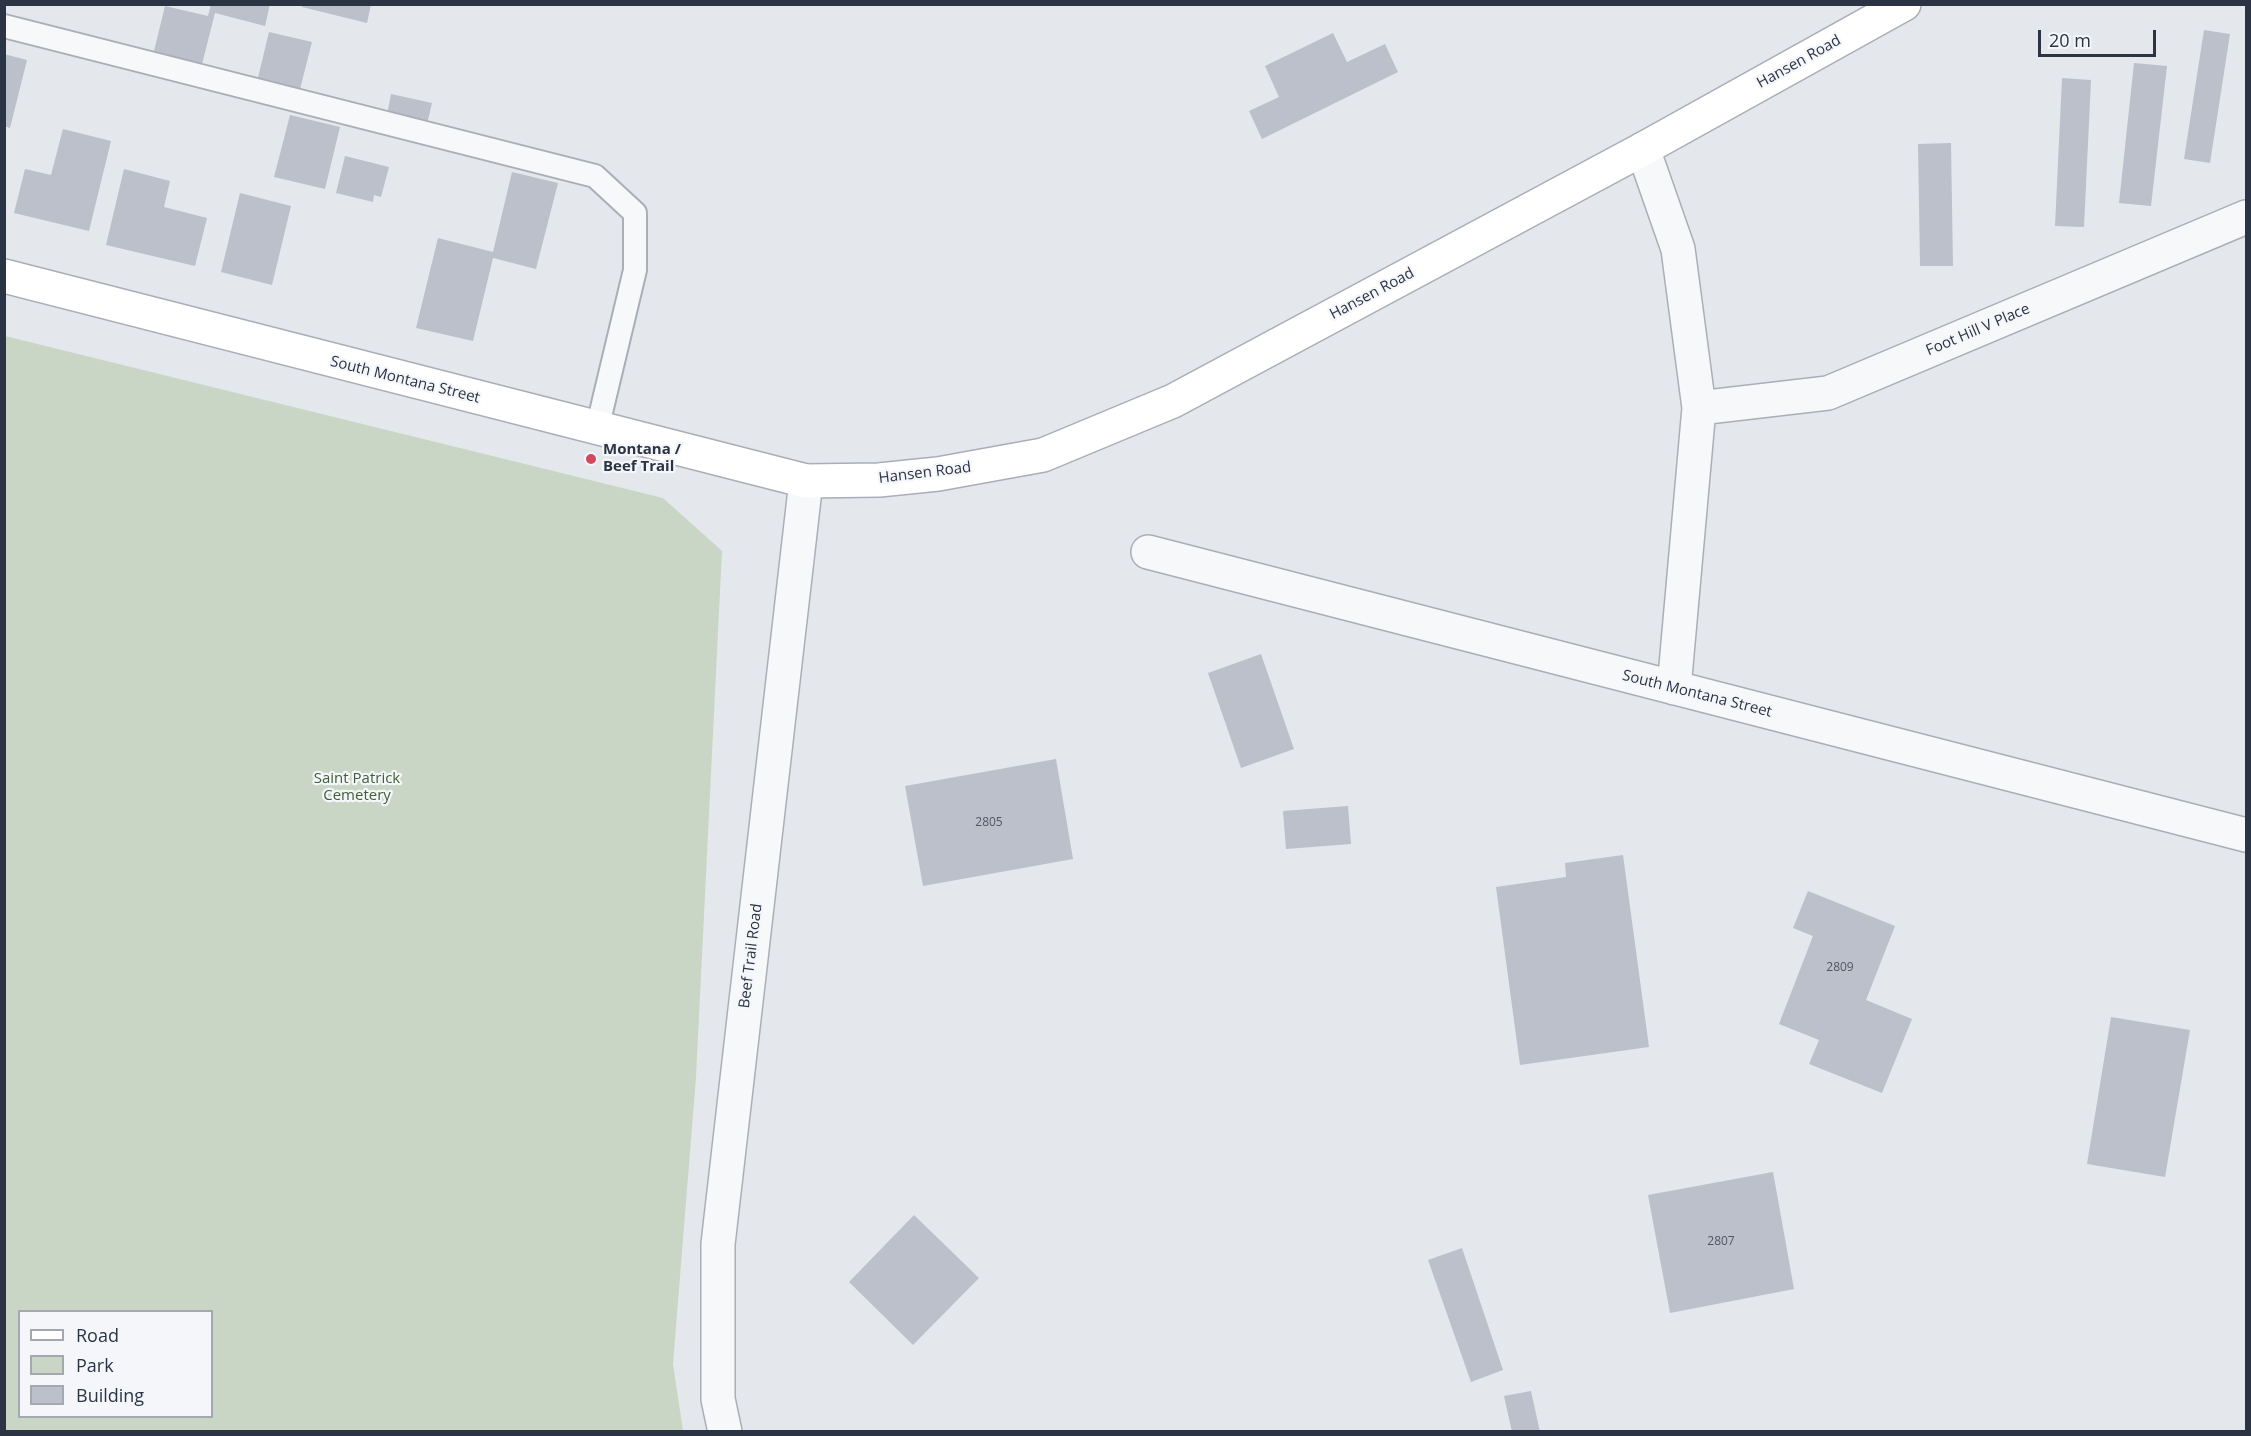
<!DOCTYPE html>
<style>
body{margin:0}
#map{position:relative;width:2251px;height:1436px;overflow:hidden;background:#e4e7ec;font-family:"Open Sans",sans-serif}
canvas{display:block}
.frame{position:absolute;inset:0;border:6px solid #2b3445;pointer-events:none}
.legend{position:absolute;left:18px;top:1310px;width:195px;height:108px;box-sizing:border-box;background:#f4f6f9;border:2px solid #a4a8b1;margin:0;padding:8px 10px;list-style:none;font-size:18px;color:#2b3445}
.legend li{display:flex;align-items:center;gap:12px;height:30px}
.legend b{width:30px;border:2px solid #a4a8b1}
.scale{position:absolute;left:2038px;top:30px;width:118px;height:27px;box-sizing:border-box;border:3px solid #2b3445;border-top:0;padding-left:8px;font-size:18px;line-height:21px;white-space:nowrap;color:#2b3445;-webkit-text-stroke:4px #f4f6f9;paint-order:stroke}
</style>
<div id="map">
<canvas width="2251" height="1436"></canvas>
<div class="frame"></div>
<ul class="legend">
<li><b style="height:8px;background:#fff"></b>Road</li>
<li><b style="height:16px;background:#c9d6c5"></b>Park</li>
<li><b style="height:16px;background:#bbc0ca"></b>Building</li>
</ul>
<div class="scale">20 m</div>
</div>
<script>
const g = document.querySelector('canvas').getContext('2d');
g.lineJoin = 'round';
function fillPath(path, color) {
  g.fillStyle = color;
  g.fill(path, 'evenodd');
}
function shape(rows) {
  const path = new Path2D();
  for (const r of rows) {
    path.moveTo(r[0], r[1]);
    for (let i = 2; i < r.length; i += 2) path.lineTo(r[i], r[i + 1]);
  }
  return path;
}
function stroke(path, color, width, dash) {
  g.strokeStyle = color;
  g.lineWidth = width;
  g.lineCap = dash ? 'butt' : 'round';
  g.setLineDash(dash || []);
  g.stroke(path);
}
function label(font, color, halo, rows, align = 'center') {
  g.font = font + ' "Open Sans",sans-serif';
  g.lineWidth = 4.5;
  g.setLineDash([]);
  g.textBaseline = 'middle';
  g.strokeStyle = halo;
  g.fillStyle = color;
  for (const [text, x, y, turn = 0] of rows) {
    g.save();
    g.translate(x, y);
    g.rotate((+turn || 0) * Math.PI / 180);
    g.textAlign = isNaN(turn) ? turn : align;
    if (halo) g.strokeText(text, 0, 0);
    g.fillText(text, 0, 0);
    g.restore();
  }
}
fillPath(shape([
 [5,336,663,498,722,551,696,1077,673,1364,683,1431,5,1431],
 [20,1312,212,1312,212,1416,20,1416]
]), '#c9d6c5');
fillPath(shape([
 [211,4,270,4,265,26,215,13,201,68,153,55,165,6,208,16],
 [302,4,371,4,367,23,302,7],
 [2204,30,2230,34,2210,163,2184,159],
 [269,32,312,42,298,97,256,86],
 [1333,33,1347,62,1385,44,1398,72,1262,139,1249,111,1279,97,1265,66],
 [4,54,27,60,10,128,4,126],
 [2134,63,2167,66,2151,206,2119,203],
 [2062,78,2091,80,2084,227,2055,226],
 [391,94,432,103,427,124,387,115],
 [290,115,340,127,325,189,274,177],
 [63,129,111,141,89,231,14,213,25,169,51,175],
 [1951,143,1953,266,1920,266,1918,144],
 [345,156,389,167,381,197,374,195,373,202,336,193],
 [124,169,170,181,164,207,207,218,195,266,106,245],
 [512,172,558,183,536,269,493,258,473,341,416,328,438,238,493,252],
 [240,193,291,206,272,285,221,272],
 [1261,654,1294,749,1241,768,1208,673],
 [1056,759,1073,859,923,886,905,786],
 [1348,806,1351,844,1286,849,1283,811],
 [1623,855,1649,1047,1520,1065,1496,887,1566,877,1565,863],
 [1808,891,1895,926,1866,1000,1912,1019,1882,1093,1809,1064,1819,1040,1779,1024,1813,936,1793,928],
 [2111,1017,2190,1030,2165,1177,2087,1164],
 [1773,1172,1794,1289,1670,1313,1648,1195],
 [914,1215,979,1278,913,1345,849,1282],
 [1462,1248,1503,1370,1471,1382,1428,1260],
 [1531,1391,1540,1432,1512,1432,1504,1396]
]), '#bbc0ca');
const lane = shape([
 [4,26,595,176,635,213,635,270,597,429]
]);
const street = shape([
 [1643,149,1678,249,1699,408,1674,688],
 [1699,408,1828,393,2246,217],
 [1148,552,2246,835],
 [725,1432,718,1399,718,1244,806,481]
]);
const secondary = shape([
 [4,276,806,481,879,480,938,474,1043,455,1173,401,1643,149,1904,4]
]);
stroke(lane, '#a9aeb7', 26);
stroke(street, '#a9aeb7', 36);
stroke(secondary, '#a9aeb7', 36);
stroke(lane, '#f7f8fa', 22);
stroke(street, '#f7f8fa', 33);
stroke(secondary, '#fff', 33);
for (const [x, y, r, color] of [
 [591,459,6,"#d1495b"]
]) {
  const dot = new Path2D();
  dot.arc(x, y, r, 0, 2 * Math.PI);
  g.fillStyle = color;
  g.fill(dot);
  stroke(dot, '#f4f6f9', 2);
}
label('12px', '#4f5766', null, [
 ["2805",989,823],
 ["2809",1840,968],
 ["2807",1721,1242]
]);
label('15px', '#2b3445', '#f4f6f9', [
 ["Hansen Road",1799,62,-29],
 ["Hansen Road",1372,294,-28],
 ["Foot Hill V Place",1978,330,-23],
 ["South Montana Street",405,380,14],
 ["Hansen Road",925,473,-7],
 ["South Montana Street",1697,694,14],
 ["Beef Trail Road",751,956,-83]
]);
label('bold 15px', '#2b3445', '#f4f6f9', [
 ["Montana /",603,450],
 ["Beef Trail",603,467]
], 'left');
label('15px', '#3f6138', '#f4f6f9', [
 ["Saint Patrick",357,779],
 ["Cemetery",357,796]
]);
</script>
